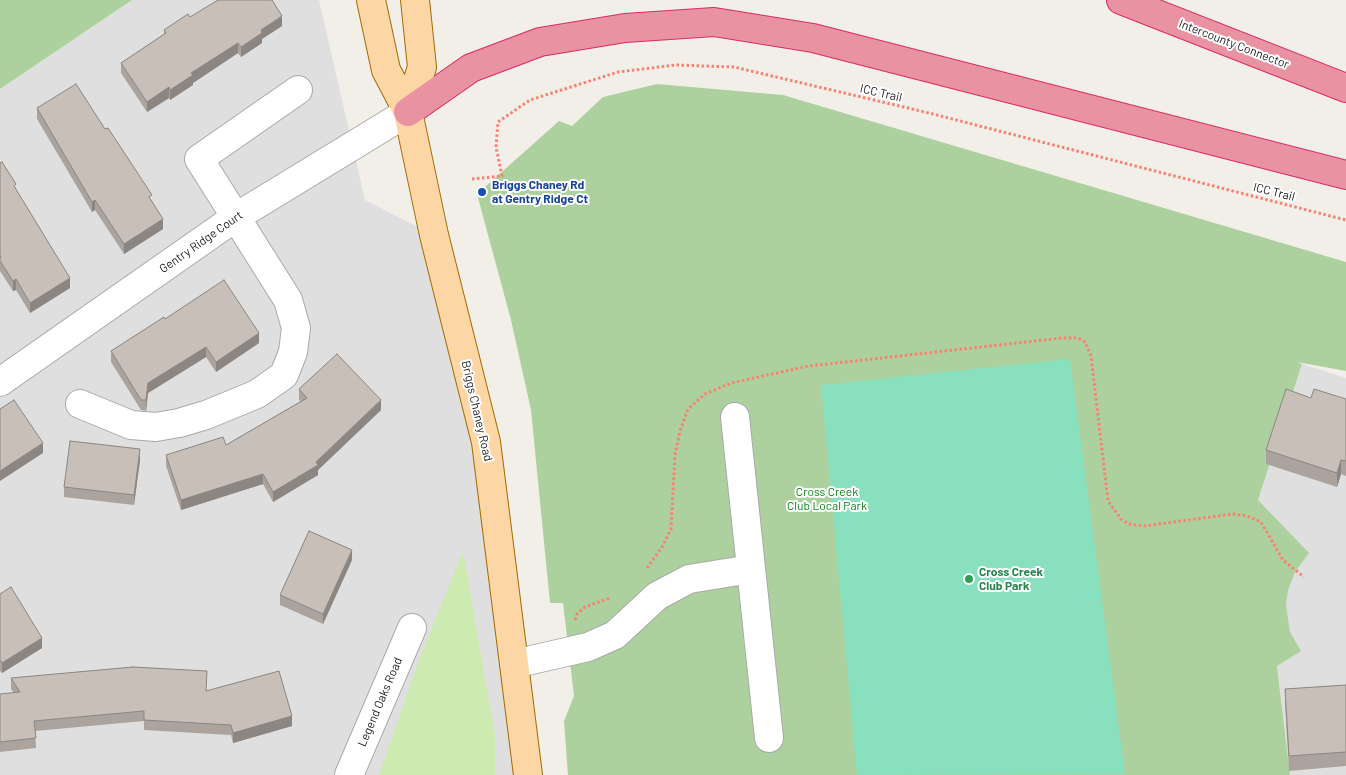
<!DOCTYPE html>
<style>
body{margin:0}
canvas{display:block;background:#f2efe9}
</style>
<canvas width="1346" height="775"></canvas>
<script>
const g = document.querySelector('canvas').getContext('2d');
g.lineJoin = 'round';
function fillPath(path, color) {
  g.fillStyle = color;
  g.fill(path, 'evenodd');
}
function shape(rows) {
  const path = new Path2D();
  for (const r of rows) {
    path.moveTo(r[0], r[1]);
    for (let i = 2; i < r.length; i += 2) path.lineTo(r[i], r[i + 1]);
  }
  return path;
}
function stroke(path, color, width, dash) {
  g.strokeStyle = color;
  g.lineWidth = width;
  g.lineCap = dash ? 'butt' : 'round';
  g.setLineDash(dash || []);
  g.stroke(path);
}
function label(font, color, halo, rows, align = 'center') {
  g.font = font + ' Barlow,sans-serif';
  g.lineWidth = 4;
  g.setLineDash([]);
  g.textBaseline = 'middle';
  g.strokeStyle = halo;
  g.fillStyle = color;
  for (const [text, x, y, turn = 0] of rows) {
    g.save();
    g.translate(x, y);
    g.rotate((+turn || 0) * Math.PI / 180);
    g.textAlign = isNaN(turn) ? turn : align;
    if (halo) g.strokeText(text, 0, 0);
    g.fillText(text, 0, 0);
    g.restore();
  }
}
fillPath(shape([
 [132,0,319,0,365,200,434,235,486,442,528,775,0,775,0,89],
 [1302,364,1346,378,1346,775,1290,775,1258,500]
]), '#e0dfdf');
fillPath(shape([
 [463,551,495,736,495,775,379,775,422,652]
]), '#cdebb0');
fillPath(shape([
 [0,0,132,0,0,89],
 [657,84,783,95,1346,262,1346,371,1297,362,1302,364,1258,500,1309,553,1295,572,1288,590,1286,605,1290,632,1301,651,1277,666,1290,775,568,775,564,721,574,696,563,603,550,603,531,410,511,320,477,194,559,121,572,126,603,97]
]), '#add19e');
fillPath(shape([
 [1070,359,1125,774,857,775,821,385]
]), '#88e0be');
const minor = shape([
 [0,382,236,217,408,112],
 [80,404,131,425,156,427,179,423,206,415,257,394,284,375,293,352,296,328,288,300,199,159,298,90],
 [735,417,769,738],
 [514,664,588,647,615,635,657,596,689,579,751,569],
 [349,775,412,628]
]);
const major = shape([
 [371,0,386,70,408,112,434,235,486,442,528,775],
 [408,112,422,67,415,0]
]);
const highway = shape([
 [1121,0,1346,88],
 [408,112,471,68,540,42,625,28,714,22,813,38,1346,175]
]);
stroke(minor, '#a9a9a9', 30);
stroke(major, '#a06b00', 30);
stroke(highway, '#dc2a67', 30);
stroke(shape([
 [472,179,502,176,496,147,498,122,530,100,618,72,676,65,734,67,929,113,1346,220],
 [647,568,662,547,671,529,675,455,680,431,688,409,705,394,731,383,809,366,1062,338,1078,338,1085,342,1091,356,1108,501,1121,519,1129,524,1144,526,1233,514,1247,516,1261,522,1283,560,1304,577],
 [575,620,577,614,585,607,610,598]
]), '#fa8072', 3, [2.5, 2.5]);
stroke(minor, '#fff', 28);
stroke(major, '#fcd6a4', 28);
stroke(highway, '#e892a2', 28);
fillPath(shape([
 [190,17,282,26,262,39,262,43,241,57,238,53,193,83,193,85,170,100,169,98,147,112,121,73,121,63,164,34,164,30],
 [37,108,152,201,163,229,124,254,95,210,92,212,37,119],
 [0,163,16,189,70,288,30,313,16,290,13,291,0,271],
 [165,319,259,343,216,372,206,357,148,393,146,411,141,410,111,362,111,351],
 [299,389,381,410,318,470,318,475,273,502,263,484,181,510,166,466,166,455,226,445,301,401,299,400],
 [1311,398,1346,399,1346,476,1341,474,1337,487,1266,464,1266,450],
 [140,460,134,505,64,497,64,487],
 [352,560,323,624,280,605,280,595],
 [0,594,42,648,2,673,0,671],
 [11,678,206,691,292,726,233,743,231,735,144,730,144,721,35,731,36,748,0,752,0,694,14,693,11,689],
 [1346,685,1346,766,1289,771,1285,703,1285,689]
]), '#aba49e');
fillPath(shape([
 [282,16,282,26,262,39,262,43,241,57,241,47,261,30],
 [238,43,238,53,193,83,193,85,170,100,170,90,191,73],
 [169,87,169,98,147,112,147,102],
 [95,200,95,210,92,212,92,202],
 [163,219,163,229,124,254,124,244],
 [70,278,70,288,30,313,30,303],
 [16,279,16,290,13,291,13,281],
 [259,333,259,343,216,372,216,362],
 [206,347,206,357,148,393,146,411,146,400,148,383],
 [381,400,381,410,318,470,318,475,273,502,273,492],
 [43,443,43,453,0,481,0,471],
 [140,449,140,460,134,505,134,495],
 [1341,460,1341,474,1337,487,1337,473],
 [263,474,263,484,181,510,181,500],
 [352,550,352,560,323,624,323,614],
 [42,638,42,648,2,673,2,663],
 [292,716,292,726,233,743,233,733]
]), '#8b8681');
const building = shape([
 [218,0,272,0,282,16,261,30,262,33,241,47,238,43,191,73,193,75,170,90,169,87,147,102,121,63,166,33,164,30,188,14,190,17,218,0],
 [76,84,105,129,108,128,152,195,149,197,163,219,124,244,95,200,92,202,37,108,76,84],
 [2,162,16,184,14,186,70,278,30,303,16,279,13,281,0,261,0,258,1,257,0,255,0,163,2,162],
 [224,280,259,333,216,362,206,347,148,383,146,400,141,400,111,351,164,317,165,319,224,280],
 [337,354,381,400,316,462,318,465,273,492,263,474,181,500,166,455,223,437,226,445,307,398,299,389,337,354],
 [1286,389,1311,398,1314,389,1346,399,1346,461,1341,460,1337,473,1266,450,1286,389],
 [14,400,43,443,0,471,0,409,14,400],
 [70,441,140,449,134,495,64,487,70,441],
 [309,531,352,550,323,614,280,595,309,531],
 [11,587,42,638,2,663,0,660,0,594,11,587],
 [133,667,207,671,206,691,279,671,292,716,233,733,231,725,144,720,144,711,34,721,36,738,0,742,0,694,20,692,11,678,133,667],
 [1346,685,1346,752,1289,756,1285,689,1346,685]
]);
fillPath(building, '#c7bfb8');
stroke(building, '#8b8681', 1);
for (const [x, y, r, color] of [
 [482,192,5,"#1a4fb4"],
 [969,579,5,"#2e9e5b"]
]) {
  const dot = new Path2D();
  dot.arc(x, y, r, 0, 2 * Math.PI);
  g.fillStyle = color;
  g.fill(dot);
  stroke(dot, '#fff', 2);
}
label('12px', '#222', '#fff', [
 ["Intercounty Connector",1234,44,21],
 ["ICC Trail",881,93,13],
 ["ICC Trail",1274,192,14],
 ["Gentry Ridge Court",201,242,-35],
 ["Briggs Chaney Road",477,411,77],
 ["Legend Oaks Road",380,702,-67]
]);
label('bold 12px', '#164399', '#fff', [
 ["Briggs Chaney Rd",492,185],
 ["at Gentry Ridge Ct",492,199]
], 'left');
label('12px', '#0c8416', '#fff', [
 ["Cross Creek",827,492],
 ["Club Local Park",827,506]
]);
label('bold 12px', '#27864d', '#fff', [
 ["Cross Creek",979,572],
 ["Club Park",979,586]
], 'left');
</script>
